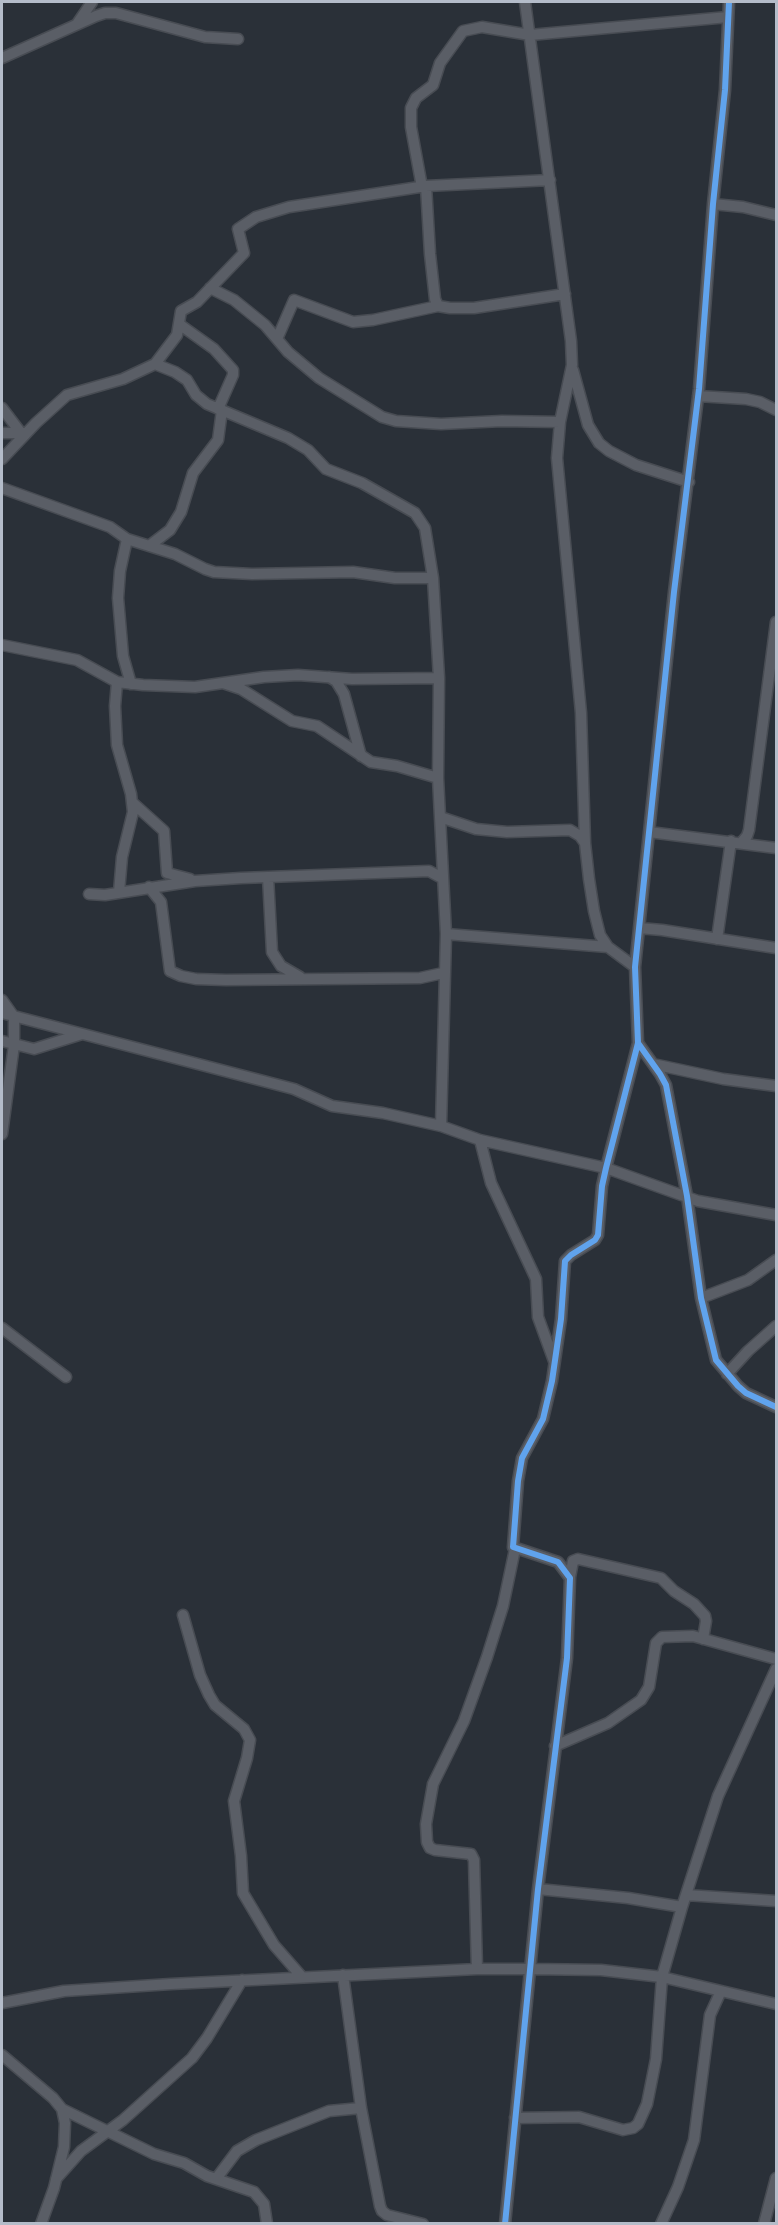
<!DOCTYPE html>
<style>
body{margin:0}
#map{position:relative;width:778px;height:2225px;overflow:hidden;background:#2a3038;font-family:"IBM Plex Sans",sans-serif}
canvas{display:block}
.frame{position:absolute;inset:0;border:3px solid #b4bcc9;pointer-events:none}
</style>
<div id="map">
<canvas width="778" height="2225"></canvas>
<div class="frame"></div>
</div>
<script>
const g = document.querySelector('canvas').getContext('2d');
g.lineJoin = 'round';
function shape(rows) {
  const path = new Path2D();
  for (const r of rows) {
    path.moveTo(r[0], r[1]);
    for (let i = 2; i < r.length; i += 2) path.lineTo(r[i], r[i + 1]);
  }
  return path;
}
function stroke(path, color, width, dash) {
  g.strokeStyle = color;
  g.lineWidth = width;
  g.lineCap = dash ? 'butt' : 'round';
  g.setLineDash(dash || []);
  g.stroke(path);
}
const minor = shape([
 [525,2,571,341,572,365,560,422,557,458,581,713,585,843,589,879,594,911,600,935,608,947,635,967],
 [729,2,725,90,713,204,699,389,674,592,635,967,638,1043,660,1074,666,1085,687,1196,701,1298,716,1360,738,1386,746,1393,776,1407],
 [77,24,92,2],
 [2,58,96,16,105,13,116,13,205,37,238,39],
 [426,186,430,254,435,299,438,306,450,308,474,308,565,294],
 [422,187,411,127,411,108,416,98,433,85,440,63,463,31,482,27,530,35,728,17],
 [713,204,743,207,776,215],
 [210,288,234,300,265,325,288,352,319,378,382,417,396,421,441,424,502,421,560,422],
 [179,324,214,349,233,370,233,375,218,409],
 [277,339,294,300,353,322,373,320,438,306],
 [155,364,175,372,187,380,196,395,207,404,288,438,308,450,326,469,362,483,415,513,425,528,433,578,439,678,438,778,446,934,441,1126],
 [573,370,588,425,599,443,609,451,636,465,689,482],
 [698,396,746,399,760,402,776,410],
 [2,408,21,433],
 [2,433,25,433],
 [2,459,36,423,67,395,123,379,155,364,177,335,181,311,197,302,244,253,238,229,256,217,289,207,426,186,550,180],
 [2,488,110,527,127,539,175,554,205,569,214,572,252,574,353,572,395,578,433,578],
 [127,539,120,571,118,598,123,656,131,684],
 [149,546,170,530,181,512,193,473,218,440,222,410],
 [2,645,77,660,117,682,143,685,195,687,264,677,298,675,352,679,439,678],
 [329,677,336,681,344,694,361,756],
 [117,682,115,706,117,745,131,794,133,812,122,857,119,892],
 [223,683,241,689,292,721,317,726,371,762,397,766,438,778],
 [133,803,164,831,167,873,190,879],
 [440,817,476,829,507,832,570,830,580,836,585,843],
 [649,832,776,848],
 [741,843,747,836,749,830,776,622],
 [268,877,272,952,281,966,300,977],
 [149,887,161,902,170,971,181,976,196,979,226,980,420,978,443,973],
 [89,894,105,895,195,881,241,878,429,871,442,878],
 [639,928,662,930,776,948],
 [446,934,608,947],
 [717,939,731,841],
 [2,1000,14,1017,14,1045,2,1134],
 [2,1013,294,1089,332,1106,383,1113,441,1126,480,1140,606,1168,698,1201,776,1215],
 [2,1041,34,1049,82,1034],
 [653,1064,723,1079,776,1086],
 [480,1140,491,1183,536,1279,538,1317,554,1361],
 [701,1298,748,1280,776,1260],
 [2,1328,66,1377],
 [727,1374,748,1351,776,1326],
 [570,1577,573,1561,578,1559,661,1578,674,1591,694,1604,705,1616,706,1621,703,1639],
 [183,1615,200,1675,209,1695,215,1705,244,1729,250,1740,247,1758,234,1801,241,1856,243,1893,274,1945,302,1977],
 [555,1746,608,1723,641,1700,649,1687,656,1643,662,1637,693,1636,776,1659],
 [538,1889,628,1898,682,1907],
 [686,1895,776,1901],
 [477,1969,474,1860,471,1854,435,1850,430,1848,427,1842,426,1824,433,1784,464,1721,487,1657,503,1606,515,1549],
 [343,1975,361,2108,380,2206,382,2211,387,2215,423,2224],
 [2,2003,64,1991,171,1984,477,1969,531,1969,601,1970,662,1977,776,2004],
 [2,2055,53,2098,62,2109,65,2123,64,2147,54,2188,41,2224],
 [62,2109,154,2154,184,2163,207,2176,254,2192,264,2204,267,2224],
 [515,2118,579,2117,623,2130,633,2128,638,2124,647,2104,656,2059,662,1977,682,1907,718,1796,776,1669],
 [56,2179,81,2151,123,2120,192,2058,207,2038,242,1980],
 [216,2179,237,2151,256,2140,329,2111,361,2108],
 [505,2224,538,1889,567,1658,570,1578,558,1562,513,1547,518,1481,522,1458,543,1419,552,1381,561,1319,565,1261,571,1255,595,1240,598,1235,602,1186,606,1168,638,1043],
 [661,2224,678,2187,694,2140,710,2015,721,1991],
 [764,2224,776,2178]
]);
stroke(minor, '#484c53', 13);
stroke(minor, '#5a5e66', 10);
stroke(shape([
 [729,2,725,90,713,204,699,389,674,592,635,967,638,1043,660,1074,666,1085,687,1196,701,1298,716,1360,738,1386,746,1393,776,1407],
 [505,2224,538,1889,567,1658,570,1578,558,1562,513,1547,518,1481,522,1458,543,1419,552,1381,561,1319,565,1261,571,1255,595,1240,598,1235,602,1186,606,1168,638,1043]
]), '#60a3ed', 6);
</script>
